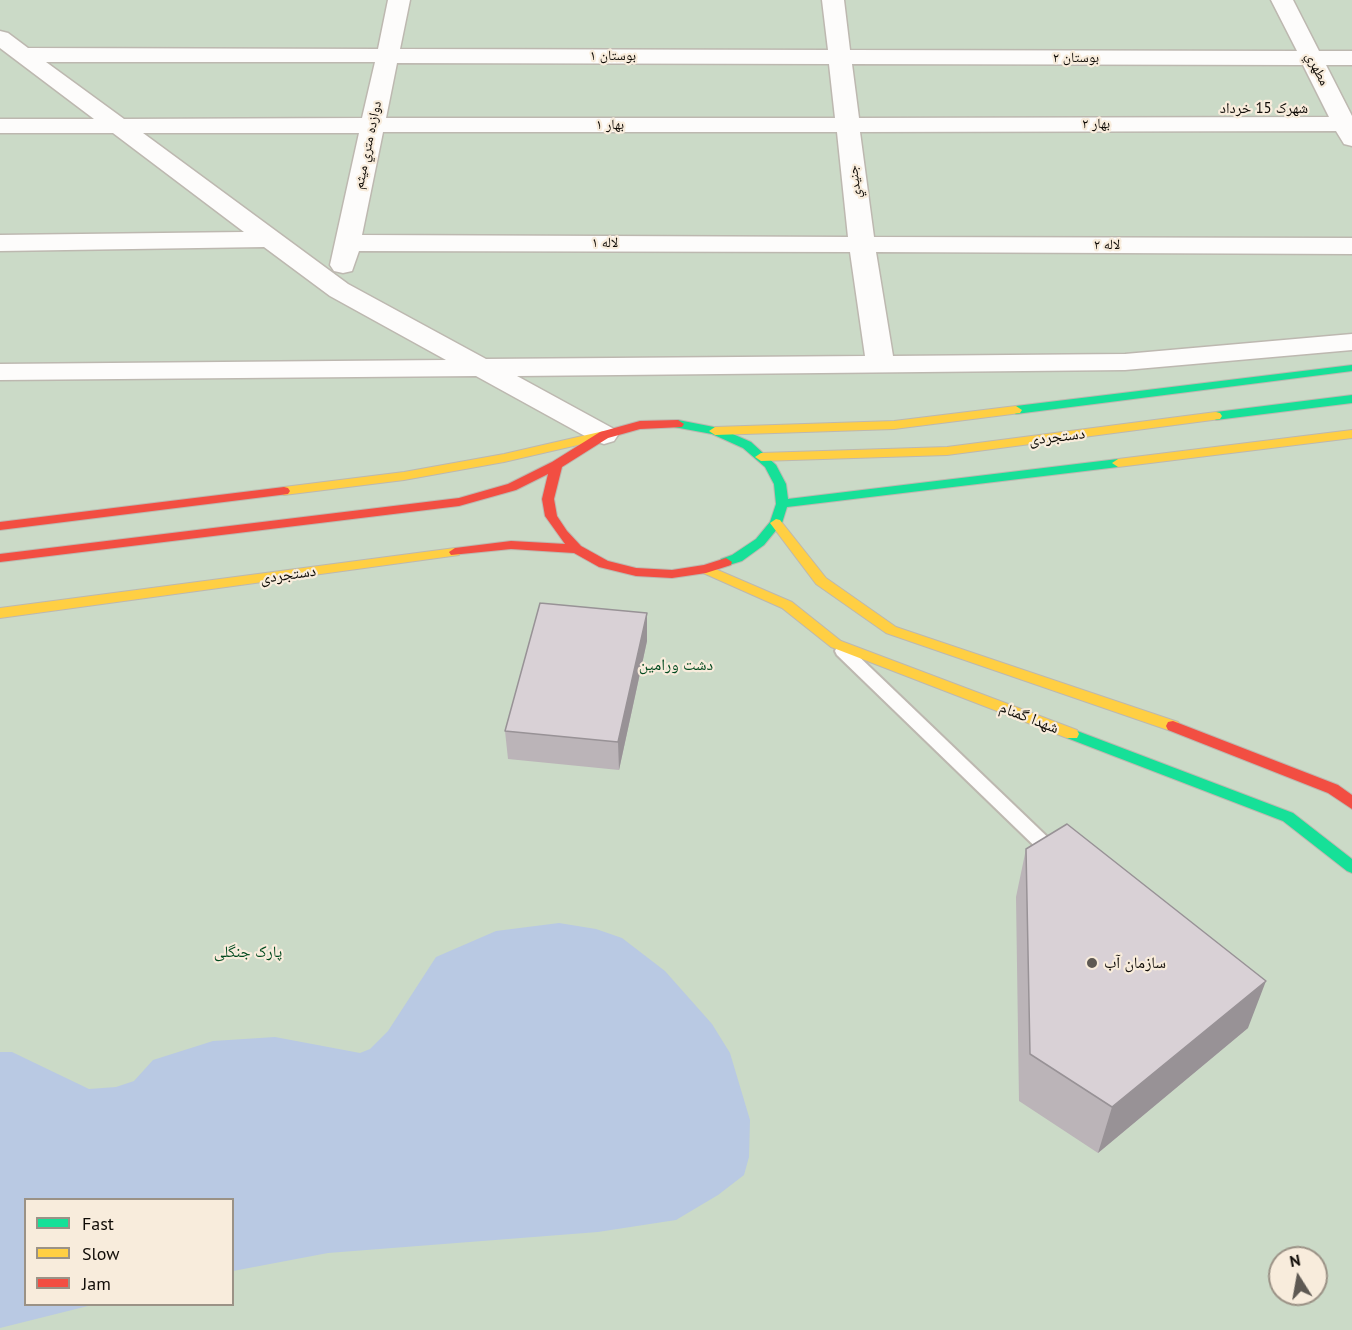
<!DOCTYPE html>
<meta charset="utf-8">
<style>
body{margin:0}
#map{position:relative;width:1352px;height:1330px;overflow:hidden;background:#f2ebe2;font-family:"PT Sans",sans-serif}
canvas{display:block}
.legend{position:absolute;left:24px;top:1198px;width:210px;height:108px;box-sizing:border-box;background:#f8ecdc;border:2px solid #9b9286;margin:0;padding:8px 10px;list-style:none;font-size:18px;color:#0f0b06}
.legend li{display:flex;align-items:center;gap:12px;height:30px}
.legend b{width:30px;border:2px solid #9b9286}
.north{position:absolute;left:1268px;top:1246px;width:60px;height:60px;box-sizing:border-box;background:#f8ecdc;border:2px solid #9b9286;border-radius:50%;rotate:349deg;font-size:16px;font-weight:700;line-height:24px;text-align:center;color:#0f0b06}
.north::after{content:'';display:block;margin:auto;width:21px;height:27px;background:#5e5953;clip-path:polygon(50% 0,100% 100%,50% 72%,0 100%)}
</style>
<div id="map">
<canvas width="1352" height="1330"></canvas>
<ul class="legend">
<li><b style="height:8px;background:#16e098"></b>Fast</li>
<li><b style="height:8px;background:#ffcf43"></b>Slow</li>
<li><b style="height:8px;background:#f24e42"></b>Jam</li>
</ul>
<div class="north">N</div>
</div>
<script>
const g = document.querySelector('canvas').getContext('2d');
g.lineJoin = 'round';
function fillPath(path, color) {
  g.fillStyle = color;
  g.fill(path, 'evenodd');
}
function shape(rows) {
  const path = new Path2D();
  for (const r of rows) {
    path.moveTo(r[0], r[1]);
    for (let i = 2; i < r.length; i += 2) path.lineTo(r[i], r[i + 1]);
  }
  return path;
}
function stroke(path, color, width, dash) {
  g.strokeStyle = color;
  g.lineWidth = width;
  g.lineCap = dash ? 'butt' : 'round';
  g.setLineDash(dash || []);
  g.stroke(path);
}
function label(font, color, halo, rows, align = 'center') {
  g.font = font + ' "PT Sans","Noto Naskh Arabic",sans-serif';
  g.lineWidth = 4.5;
  g.setLineDash([]);
  g.textBaseline = 'middle';
  g.strokeStyle = halo;
  g.fillStyle = color;
  for (const [text, x, y, turn = 0] of rows) {
    g.save();
    g.translate(x, y);
    g.rotate((+turn || 0) * Math.PI / 180);
    g.textAlign = isNaN(turn) ? turn : align;
    if (halo) g.strokeText(text, 0, 0);
    g.fillText(text, 0, 0);
    g.restore();
  }
}
fillPath(shape([
 [0,0,1352,0,1352,1330,0,1330],
 [26,1200,232,1200,232,1304,26,1304],
 [1280,1258,1316,1258,1316,1294,1280,1294]
]), '#cbdac7');
fillPath(shape([
 [559,923,596,929,622,938,665,971,712,1024,730,1053,750,1120,749,1157,744,1175,718,1195,676,1220,598,1232,328,1253,233,1271,232,1200,26,1200,26,1304,92,1305,0,1328,0,1052,12,1052,89,1089,116,1087,134,1081,153,1060,213,1041,275,1037,360,1053,370,1049,388,1031,436,957,496,931]
]), '#b9c9e3');
const lane = shape([
 [843,645,849,647,1061,850,1064,855,1061,860,1055,862,1049,860,837,655,835,651,837,647,843,645]
]);
const street = shape([
 [388,0,410,0,400,49,828,50,822,0,844,0,850,50,1297,51,1271,0,1293,0,1319,51,1352,51,1352,65,1326,65,1352,116,1352,146,1344,144,1336,131,860,132,874,237,1352,238,1352,254,876,252,893,356,1125,354,1352,334,1352,350,1125,370,517,376,614,429,618,435,614,441,604,444,594,441,476,376,0,380,0,364,446,360,330,296,264,247,0,251,0,235,244,232,113,133,0,133,0,119,94,119,0,48,0,31,8,33,28,48,378,49,388,0],
 [46,62,375,62,362,118,124,119,46,62],
 [397,63,829,64,835,118,386,118,397,63],
 [852,64,1303,65,1329,117,859,118,852,64],
 [383,132,837,132,848,237,362,235,383,132],
 [143,133,359,133,330,265,334,271,343,273,352,271,359,251,850,252,865,356,486,359,348,284,143,133]
]);
const fast = shape([
 [1352,365,1352,371,1016,414,1010,410,1016,406,1352,365],
 [1352,395,1352,403,1216,420,1210,416,1216,412,1352,395],
 [678,420,719,428,751,442,776,465,786,484,788,499,1118,459,1124,463,1118,467,787,507,782,523,764,545,742,561,726,566,721,565,720,562,721,559,732,555,756,539,770,522,776,504,774,484,765,467,743,448,712,434,674,427,672,424,678,420],
 [1072,729,1293,813,1352,859,1352,873,1347,871,1283,821,1067,738,1065,734,1067,730,1072,729]
]);
const slow = shape([
 [1016,406,1022,410,1020,413,894,429,715,435,709,431,715,427,894,421,1016,406],
 [1216,412,1220,413,1222,416,1220,419,947,455,761,461,755,457,761,453,947,447,1216,412],
 [1352,430,1352,438,1118,467,1112,463,1118,459,1352,430],
 [604,431,610,435,608,438,504,462,404,480,284,495,278,491,284,487,404,472,504,454,604,431],
 [776,519,780,520,826,578,896,627,1178,722,1180,726,1178,730,1168,730,886,633,816,584,770,523,776,519],
 [455,548,461,552,459,555,0,618,0,608,455,548],
 [706,565,792,602,841,641,1077,730,1079,734,1077,738,1067,738,831,647,782,608,701,572,700,569,706,565]
]);
const jam = shape([
 [678,420,684,424,682,427,640,429,608,438,562,467,554,499,557,516,567,531,581,546,608,561,636,568,672,570,704,565,726,558,732,562,731,565,706,573,672,578,636,576,599,567,574,553,511,549,451,555,449,552,455,548,511,541,565,544,545,516,542,499,548,474,516,490,459,506,0,562,0,554,459,498,508,484,552,462,600,432,640,421,678,420],
 [284,487,288,488,290,491,288,494,0,530,0,522,284,487],
 [1173,721,1338,785,1352,795,1352,809,1328,793,1168,730,1166,726,1168,722,1173,721]
]);
stroke(lane, '#bdb8b0', 4);
stroke(street, '#bdb8b0', 3);
stroke(fast, '#bdb8b0', 2);
stroke(slow, '#bdb8b0', 2);
stroke(jam, '#bdb8b0', 2);
fillPath(lane, '#fdfcfb');
fillPath(street, '#fdfcfb');
fillPath(fast, '#16e098');
fillPath(slow, '#ffcf43');
fillPath(jam, '#f24e42');
fillPath(shape([
 [647,613,647,641,619,770,508,759,505,731],
 [1026,849,1248,1028,1098,1153,1019,1101,1016,897]
]), '#bbb4b8');
fillPath(shape([
 [647,613,647,641,619,770,618,742],
 [1266,981,1248,1028,1098,1153,1112,1107]
]), '#989296');
const building = shape([
 [540,603,647,613,618,742,505,731,540,603],
 [1067,824,1266,981,1112,1107,1030,1054,1026,849,1067,824]
]);
fillPath(building, '#d9d1d6');
stroke(building, '#989296', 1.5);
for (const [x, y, r, color] of [
 [1092,963,6,"#5e5953"]
]) {
  const dot = new Path2D();
  dot.arc(x, y, r, 0, 2 * Math.PI);
  g.fillStyle = color;
  g.fill(dot);
  stroke(dot, '#f8ecdc', 2);
}
label('14px', '#0f0b06', '#f8ecdc', [
 ["بوستان ۱",613,56],
 ["بوستان ۲",1076,58],
 ["مطهري",1317,69,63],
 ["بهار ۲",1096,124],
 ["بهار ۱",610,125],
 ["دوازده متري میثم",368,145,-78],
 ["جنيدي",855,182,-97],
 ["لاله ۱",605,243],
 ["لاله ۲",1107,245]
]);
label('15px', '#0f0b06', '#f8ecdc', [
 ["شهرک 15 خرداد",1264,109]
]);
label('16px', '#0f0b06', '#f8ecdc', [
 ["دستجردی",1057,437,-7],
 ["دستجردی",288,575,-8],
 ["شهدا گمنام",1029,718,21]
]);
label('16px', '#00491e', '#f8ecdc', [
 ["دشت ورامین",676,665],
 ["پارک جنگلی",248,952]
]);
label('16px', '#0f0b06', '#f8ecdc', [
 ["سازمان آب",1104,963]
], 'left');
</script>
